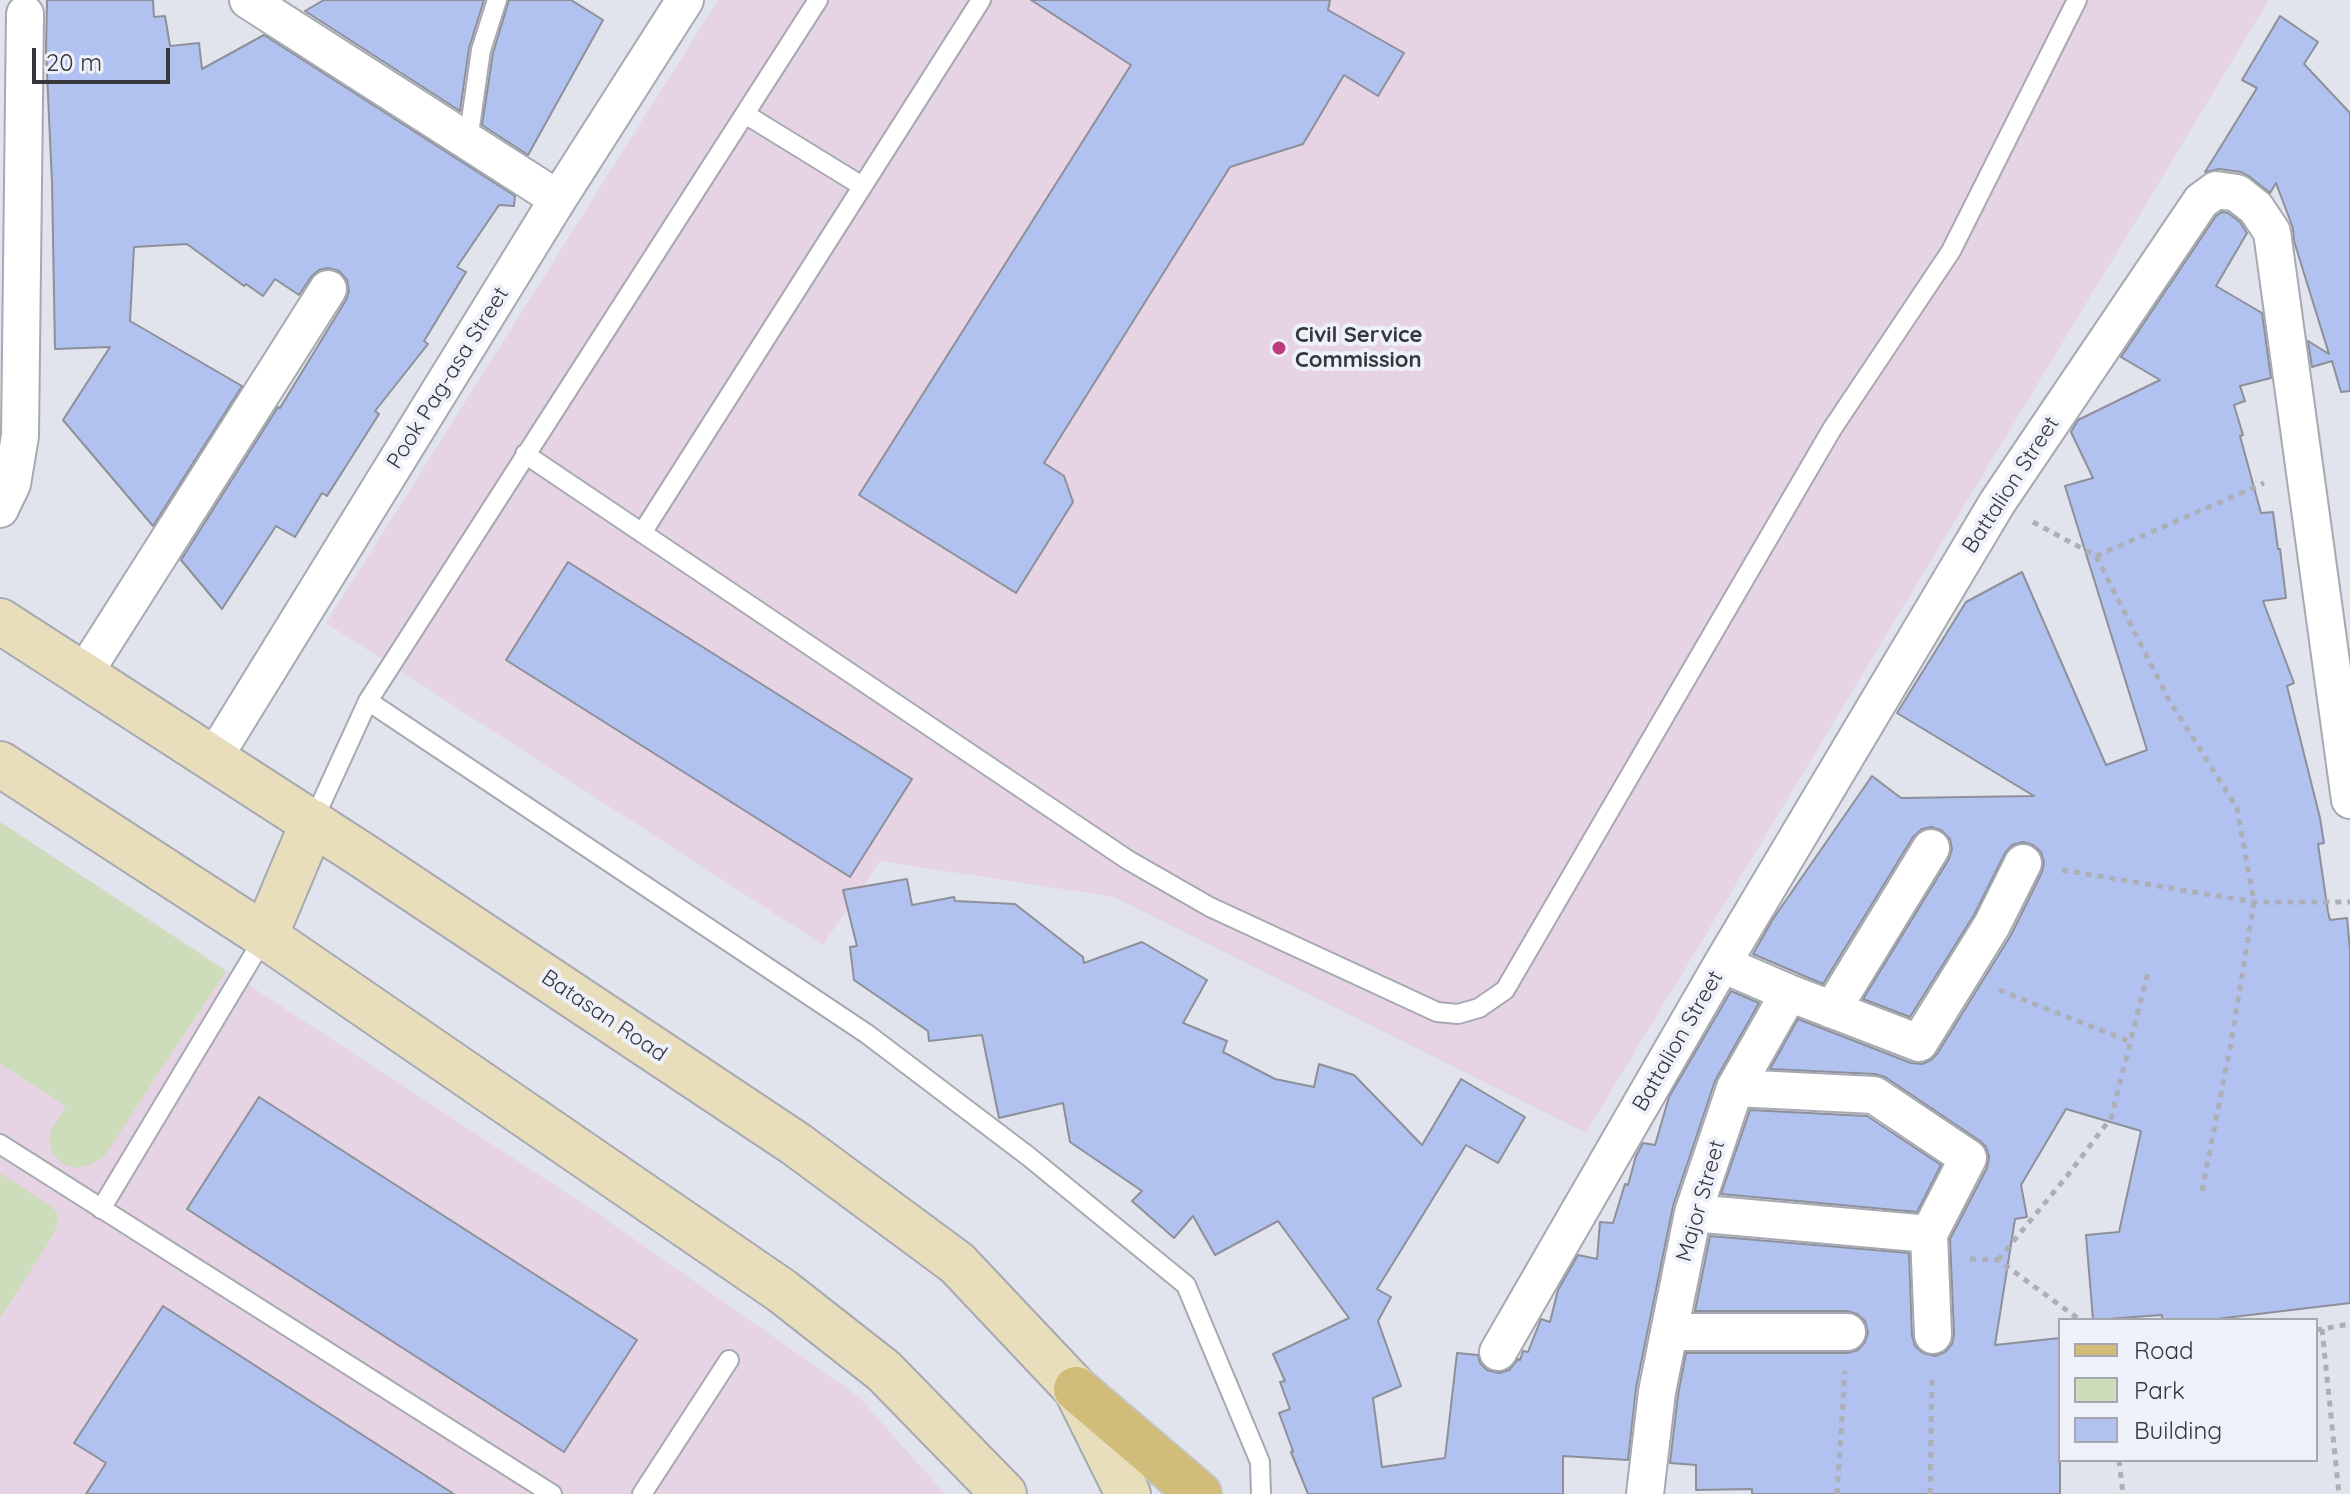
<!DOCTYPE html>
<style>
body{margin:0}
#map{position:relative;width:2350px;height:1494px;overflow:hidden;background:#e1e4ec;font-family:Quicksand,sans-serif}
canvas{display:block}
.legend{position:absolute;left:2058px;top:1318px;width:260px;height:144px;box-sizing:border-box;background:#eef1fa;border:2px solid #a4a7ad;margin:0;padding:10px 14px;list-style:none;font-size:24px;color:#35373a}
.legend li{display:flex;align-items:center;gap:16px;height:40px}
.legend b{width:40px;border:2px solid #a4a7ad}
.scale{position:absolute;left:32px;top:48px;width:138px;height:36px;box-sizing:border-box;border:4px solid #35373a;border-top:0;padding-left:10px;font-size:24px;line-height:28px;white-space:nowrap;color:#35373a;-webkit-text-stroke:6px #eef1fa;paint-order:stroke}
</style>
<div id="map">
<canvas width="2350" height="1494"></canvas>
<ul class="legend">
<li><b style="height:10px;background:#d1bd79"></b>Road</li>
<li><b style="height:22px;background:#cdddbb"></b>Park</li>
<li><b style="height:22px;background:#b1c2f1"></b>Building</li>
</ul>
<div class="scale">20 m</div>
</div>
<script>
const g = document.querySelector('canvas').getContext('2d');
g.lineJoin = 'round';
function fillPath(path, color) {
  g.fillStyle = color;
  g.fill(path, 'evenodd');
}
function shape(rows) {
  const path = new Path2D();
  for (const r of rows) {
    path.moveTo(r[0], r[1]);
    for (let i = 2; i < r.length; i += 2) path.lineTo(r[i], r[i + 1]);
  }
  return path;
}
function stroke(path, color, width, dash) {
  g.strokeStyle = color;
  g.lineWidth = width;
  g.lineCap = dash ? 'butt' : 'round';
  g.setLineDash(dash || []);
  g.stroke(path);
}
function label(font, color, halo, rows, align = 'center') {
  g.font = font + ' Quicksand,sans-serif';
  g.lineWidth = 8;
  g.setLineDash([]);
  g.textBaseline = 'middle';
  g.strokeStyle = halo;
  g.fillStyle = color;
  for (const [text, x, y, turn = 0] of rows) {
    g.save();
    g.translate(x, y);
    g.rotate((+turn || 0) * Math.PI / 180);
    g.textAlign = isNaN(turn) ? turn : align;
    if (halo) g.strokeText(text, 0, 0);
    g.fillText(text, 0, 0);
    g.restore();
  }
}
fillPath(shape([
 [718,0,2269,0,1586,1133,1114,897,880,861,823,945,326,623],
 [0,822,594,1211,858,1396,945,1494,0,1494]
]), '#e6d4e5');
fillPath(shape([
 [0,822,226,971,103,1158,89,1165,77,1168,63,1164,53,1154,49,1142,51,1130,66,1106,0,1064],
 [0,1173,49,1205,57,1212,58,1221,54,1234,0,1318]
]), '#cdddbb');
const building = shape([
 [47,0,153,0,154,17,165,16,170,46,199,43,202,69,264,35,515,196,514,206,499,205,457,267,466,272,424,341,428,344,375,411,379,414,327,496,322,493,295,537,276,526,222,609,181,560,278,407,280,408,346,300,349,291,347,280,339,271,328,268,319,270,311,277,299,295,275,279,263,296,246,284,244,286,187,244,134,247,130,321,242,386,153,526,63,420,110,347,55,349,52,183,46,51,47,0],
 [324,0,484,0,469,48,460,111,305,11,324,0],
 [509,0,571,0,603,20,528,155,482,125,493,53,509,0],
 [1031,0,1330,0,1328,10,1404,53,1378,96,1344,75,1303,144,1230,167,1044,463,1064,476,1073,502,1016,593,859,495,1131,65,1031,0],
 [2280,16,2318,42,2304,64,2350,113,2350,391,2341,392,2332,361,2312,367,2308,341,2329,354,2294,241,2293,228,2276,183,2270,193,2250,177,2241,172,2219,169,2205,172,2257,88,2242,80,2280,16],
 [2222,212,2228,213,2240,222,2247,233,2216,286,2262,313,2271,378,2240,386,2245,401,2234,405,2243,435,2240,436,2261,513,2273,512,2278,549,2280,549,2286,598,2263,601,2294,683,2287,686,2320,818,2324,843,2318,844,2328,912,2330,920,2347,918,2350,950,2350,1303,2208,1320,2162,1320,2162,1315,2093,1320,2086,1235,2119,1232,2141,1131,2066,1109,2021,1185,2027,1217,2015,1219,1995,1345,2060,1338,2060,1494,1752,1494,1752,1489,1696,1490,1696,1465,1670,1463,1678,1395,1686,1353,1847,1353,1858,1350,1865,1342,1868,1333,1865,1321,1857,1314,1847,1311,1695,1311,1710,1236,1909,1253,1912,1336,1915,1346,1923,1353,1935,1356,1945,1352,1952,1344,1954,1334,1950,1239,1987,1168,1989,1157,1986,1147,1980,1141,1885,1077,1875,1074,1770,1069,1798,1019,1911,1063,1922,1064,1931,1060,1937,1054,2011,935,2042,872,2044,863,2041,852,2033,845,2023,842,2012,845,2005,853,1974,915,1910,1017,1863,999,1949,859,1952,849,1950,839,1941,830,1931,827,1922,829,1913,837,1823,984,1753,954,1773,919,1872,776,1901,798,2034,796,1897,713,1966,602,2022,572,2106,765,2147,750,2065,486,2093,478,2071,432,2078,420,2160,380,2121,357,2216,216,2222,212],
 [568,562,912,779,850,877,506,660,568,562],
 [907,879,912,905,954,897,955,901,1015,904,1083,957,1084,963,1142,942,1207,980,1183,1023,1227,1041,1223,1052,1275,1079,1314,1087,1319,1064,1354,1075,1422,1145,1461,1079,1525,1117,1498,1163,1466,1145,1377,1289,1391,1297,1378,1321,1401,1386,1373,1398,1382,1467,1445,1458,1457,1353,1478,1355,1480,1363,1487,1370,1499,1373,1509,1370,1518,1359,1520,1360,1523,1351,1528,1352,1541,1319,1550,1322,1558,1290,1578,1255,1597,1259,1600,1222,1613,1223,1625,1184,1628,1185,1636,1156,1643,1143,1655,1145,1669,1097,1731,991,1759,1003,1715,1081,1673,1206,1636,1388,1628,1460,1563,1456,1563,1494,1308,1494,1291,1452,1293,1451,1279,1413,1290,1409,1280,1382,1285,1381,1273,1354,1349,1318,1278,1221,1215,1255,1193,1216,1174,1238,1132,1201,1142,1191,1070,1142,1063,1103,999,1118,982,1035,929,1041,928,1031,854,980,850,947,857,946,843,890,907,879],
 [259,1097,637,1340,564,1452,187,1209,259,1097],
 [1750,1110,1867,1116,1941,1165,1917,1212,1721,1194,1750,1110],
 [163,1306,454,1494,86,1494,106,1463,74,1443,163,1306]
]);
fillPath(building, '#b1c2f1');
stroke(building, '#8d9098', 2);
const service = shape([
 [745,114,862,186],
 [468,141,481,50,497,0],
 [525,454,1128,860,1210,907,1437,1012,1458,1014,1479,1008,1505,990,1832,429,1951,251,2077,0],
 [642,533,981,0],
 [368,701,867,1034,1028,1156,1186,1285,1260,1462,1261,1494],
 [313,821,368,701,818,0],
 [0,1144,552,1494],
 [101,1209,265,936],
 [642,1494,729,1360]
]);
const minor = shape([
 [248,0,558,199],
 [0,509,12,484,20,436,25,14],
 [83,675,328,289],
 [213,759,558,199,685,0],
 [1722,964,1789,993,1919,1043,1992,925,2023,863],
 [1832,1010,1931,848],
 [1735,1088,1874,1095,1968,1158,1929,1234,1933,1335],
 [1693,1213,1929,1234],
 [1669,1332,1847,1332],
 [1498,1352,1722,964,1997,503,2201,201,2216,190,2237,193,2256,208,2272,232,2350,800],
 [1645,1494,1657,1392,1693,1213,1735,1088,1789,993]
]);
const secondary = shape([
 [0,621,362,855,796,1144,957,1263,1076,1389,1128,1494],
 [0,764,265,936,782,1291,884,1371,1004,1494],
 [265,936,313,822]
]);
const primary = shape([
 [1076,1389,1199,1494]
]);
stroke(service, '#a6a9b1', 22);
stroke(minor, '#a6a9b1', 40);
stroke(secondary, '#a6a9b1', 48);
stroke(primary, '#c2c3c4', 48);
stroke(shape([
 [2033,522,2096,556,2169,700,2237,808,2254,902,2231,1043,2202,1191],
 [2096,556,2264,483],
 [2062,870,2254,902,2350,902],
 [1999,990,2131,1042],
 [1970,1259,1998,1260,2080,1320],
 [1998,1260,2067,1176,2111,1118,2149,968],
 [2322,1329,2339,1494],
 [2316,1330,2350,1324],
 [2119,1460,2123,1494],
 [1837,1494,1845,1371],
 [1930,1494,1932,1376]
]), '#adafb6', 5, [6, 6]);
stroke(service, '#fff', 18);
stroke(minor, '#fff', 36);
stroke(secondary, '#e8debc', 44);
stroke(primary, '#d1bd79', 44);
for (const [x, y, r, color] of [
 [1279,348,8,"#be3b81"]
]) {
  const dot = new Path2D();
  dot.arc(x, y, r, 0, 2 * Math.PI);
  g.fillStyle = color;
  g.fill(dot);
  stroke(dot, '#eef1fa', 3);
}
label('bold 22px', '#35373a', '#eef1fa', [
 ["Civil Service",1295,335],
 ["Commission",1295,360]
], 'left');
label('22px', '#35373a', '#eef1fa', [
 ["Pook Pag-asa Street",448,378,-58],
 ["Battalion Street",2011,485,-57],
 ["Batasan Road",604,1016,34],
 ["Battalion Street",1678,1041,-60],
 ["Major Street",1701,1201,-74]
]);
</script>
